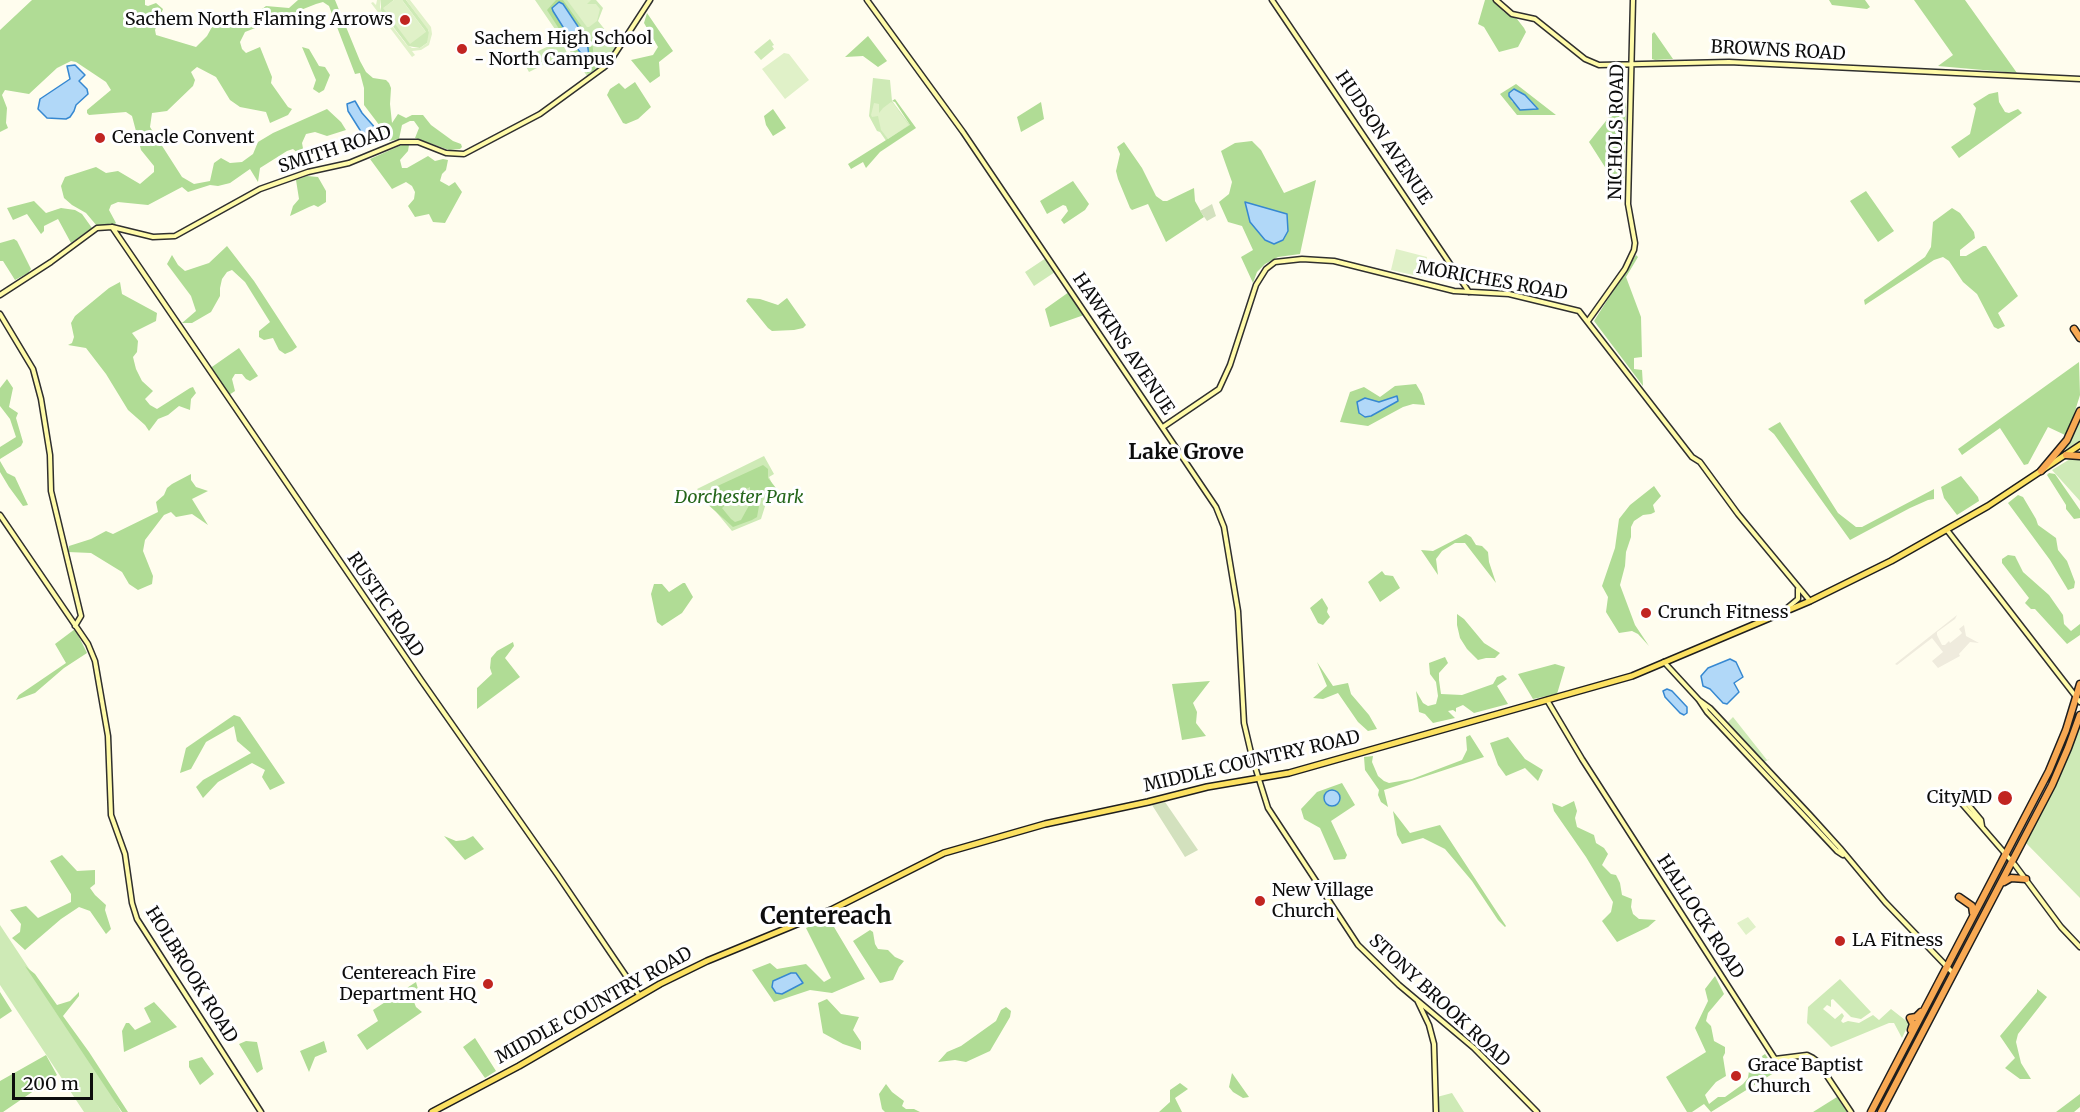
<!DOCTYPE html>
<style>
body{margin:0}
#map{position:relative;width:2080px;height:1112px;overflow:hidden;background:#fffdee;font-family:Merriweather,serif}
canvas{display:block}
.scale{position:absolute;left:12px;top:1073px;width:81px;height:27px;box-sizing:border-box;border:3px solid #0d0d0d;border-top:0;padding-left:8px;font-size:18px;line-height:21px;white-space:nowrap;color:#0d0d0d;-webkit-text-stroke:4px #fff;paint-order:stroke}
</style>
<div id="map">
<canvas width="2080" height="1112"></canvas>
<div class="scale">200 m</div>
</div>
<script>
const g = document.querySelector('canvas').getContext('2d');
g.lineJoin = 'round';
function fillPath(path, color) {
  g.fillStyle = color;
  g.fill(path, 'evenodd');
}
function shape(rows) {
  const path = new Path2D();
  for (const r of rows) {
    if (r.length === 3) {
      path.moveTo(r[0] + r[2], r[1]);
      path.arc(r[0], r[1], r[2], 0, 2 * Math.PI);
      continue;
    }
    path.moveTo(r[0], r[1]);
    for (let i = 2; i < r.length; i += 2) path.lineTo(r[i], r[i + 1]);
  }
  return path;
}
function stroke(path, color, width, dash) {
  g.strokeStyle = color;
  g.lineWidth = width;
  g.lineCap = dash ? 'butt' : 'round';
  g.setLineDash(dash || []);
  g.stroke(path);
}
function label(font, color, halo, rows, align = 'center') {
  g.font = font + ' Merriweather,serif';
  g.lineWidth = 6;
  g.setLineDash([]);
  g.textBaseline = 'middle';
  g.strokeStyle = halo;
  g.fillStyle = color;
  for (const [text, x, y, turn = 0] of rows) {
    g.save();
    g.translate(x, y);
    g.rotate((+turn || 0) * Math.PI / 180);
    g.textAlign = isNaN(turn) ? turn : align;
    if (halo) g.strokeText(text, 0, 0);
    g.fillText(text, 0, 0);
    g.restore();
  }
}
fillPath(shape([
 [381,0,394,0,384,8,426,32,402,0,406,0,428,28,430,37,427,43,420,48,408,46,381,11],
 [535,0,596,0,603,8,598,21,618,46,606,63,587,76],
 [770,39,774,45,772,46,774,49,761,60,754,52],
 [561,40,567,53,529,72,522,59],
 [873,78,890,80,892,101,913,129,889,145,880,132,877,131,869,116],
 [1046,258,1055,272,1034,286,1025,272],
 [2080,422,2080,441,2061,452,2075,433],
 [2080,453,2080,501,2052,470],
 [764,456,774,474,769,477,776,492,767,500,761,519,732,531,697,489],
 [2080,713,2080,898,2024,841,2072,741],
 [1733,717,1767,760,1770,759,1764,762,1727,723],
 [0,925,109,1089,121,1112,84,1112,0,985],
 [1840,979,1871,1012,1861,1019,1851,1017,1833,999,1831,1000,1831,1007,1827,1005,1823,1009,1828,1013,1835,1019,1842,1013,1844,1016,1841,1021,1843,1023,1848,1021,1859,1023,1873,1015,1879,1020,1891,1009,1909,1023,1902,1038,1894,1023,1889,1023,1831,1047,1807,1023,1808,1007],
 [1452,1093,1464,1112,1438,1112,1437,1097]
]), '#ceeab6');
fillPath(shape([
 [32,0,145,0,145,5,148,6,156,3,163,9,155,30,156,35,196,47,207,36,218,16,221,15,251,23,257,13,266,6,289,8,298,0,335,0,360,61,366,72,373,78,386,80,389,83,391,88,390,104,392,123,398,114,406,118,412,115,423,115,431,125,453,141,461,144,462,147,460,149,449,150,415,138,419,128,414,121,410,121,402,125,399,139,389,141,383,130,364,105,364,88,360,73,355,74,329,6,323,2,316,4,245,32,240,42,242,49,246,53,260,47,272,77,271,83,288,107,292,109,288,115,270,123,266,112,240,107,230,100,216,77,197,67,191,72,195,80,193,86,167,111,152,113,150,127,182,177,194,184,210,181,214,163,221,158,230,163,242,162,253,154,258,142,273,133,327,109,341,122,346,130,327,136,315,132,306,134,302,143,305,159,293,149,287,151,260,168,258,182,250,169,230,183,218,186,210,185,188,192,182,187,148,205,118,202,111,205,109,210,116,223,113,226,97,226,86,213,72,205,64,198,61,186,65,177,96,167,106,173,118,171,140,184,154,172,154,166,141,150,132,116,126,112,89,115,87,113,87,110,111,90,106,82,76,62,71,61,57,68,29,94,5,90,2,95,7,108,6,123,8,128,0,132,0,30],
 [556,0,563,0,592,41,595,69,588,74,547,10],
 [553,11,587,40,588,63,573,43],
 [1485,0,1493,0,1504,12,1517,19,1524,28,1526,32,1518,47,1499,52,1484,27,1478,24],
 [1829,0,1865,0,1870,7,1867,9,1832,5],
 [1914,0,1965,0,2017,73,1938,66,1953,55],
 [647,13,673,51,659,62,660,76,650,83,631,60,653,55,658,47,644,23],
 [1654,32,1655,33,1673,59,1655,60,1652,59,1652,34],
 [868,36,887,61,878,67,863,56,845,57],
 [302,47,309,49,319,66,325,67,330,75,324,90,319,93,313,89,316,80],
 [635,82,651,107,638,119,626,124,623,123,607,95,610,89,619,83,625,89],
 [1516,84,1556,115,1517,115,1500,94],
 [1514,89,1525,95,1538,108,1512,102,1509,93],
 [1998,92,1999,102,2005,112,2009,113,2018,109,2022,113,1959,158,1951,147,1970,134,1976,108,1973,104,1989,94],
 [895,99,916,128,880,152,866,168,863,162,851,169,848,164,910,125,895,102,892,101],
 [1622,101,1626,103,1624,183,1619,189,1589,142],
 [1041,102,1044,119,1021,132,1017,117],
 [773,109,786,128,773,136,766,125,764,116],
 [1252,141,1261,150,1284,193,1316,180,1300,254,1278,257,1265,264,1257,272,1253,283,1241,257,1253,250,1242,226,1228,222,1219,202,1229,194,1232,182,1221,151,1235,143],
 [1124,142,1142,168,1156,196,1163,201,1167,201,1194,188,1195,201,1204,217,1166,242,1148,204,1132,210,1130,208,1118,179,1116,171,1120,154,1117,147],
 [404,144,409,145,408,151,400,160,402,168,407,168,428,156,435,161,443,159,448,160,446,170,442,174,440,181,449,186,455,182,462,192,445,223,433,222,429,214,415,217,408,206,414,199,415,192,412,186,406,182,392,189,370,159],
 [307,176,318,177,326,191,326,202,318,207,314,205,309,207,290,216,293,206,299,199,296,180],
 [1073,181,1089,204,1085,210,1064,224,1061,220,1068,211,1066,206,1063,205,1047,214,1040,201],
 [1866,191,1894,231,1878,242,1850,201],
 [34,201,46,213,61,208,75,210,82,214,92,228,71,243,58,219,44,226,44,231,41,234,27,214,13,220,7,208],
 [1952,208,1960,213,1974,232,1975,238,1960,250,1960,256,1966,256,1983,246,1986,246,2018,296,1998,313,2005,326,1998,329,1994,327,1977,294,1963,282,1949,261,1943,257,1934,260,1865,305,1864,300,1925,257,1931,247,1933,222],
 [14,239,17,241,31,269,28,273,15,280,3,261,0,261,0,243],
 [227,246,254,281,297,347,292,351,285,354,279,350,273,338,264,340,259,337,259,331,270,322,245,282,232,270,227,272,222,279,220,288,220,296,211,312,192,323,182,323,196,311,191,296,167,264,172,255,178,265,185,271,209,263],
 [1636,255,1638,257,1626,277,1641,317,1642,357,1634,358,1634,369,1642,370,1643,386,1594,321],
 [120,282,122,294,157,313,156,321,132,333,138,341,137,352,133,357,136,369,142,381,153,391,145,399,150,405,157,409,190,388,193,387,196,393,191,399,190,410,179,406,168,415,158,419,149,431,145,425,128,410,106,374,86,348,68,345,72,343,74,337,71,323,75,316,109,288],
 [1069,292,1084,315,1050,327,1045,309],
 [748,298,760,299,778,305,787,298,806,325,803,328,794,330,772,331,768,328,746,301],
 [239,348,258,376,250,381,246,379,242,374,235,374,232,379,235,391,229,395,209,369],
 [2079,362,2080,395,2071,424,2065,435,2048,427,2028,464,2024,465,2000,428,1962,455,1958,449],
 [7,379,13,388,9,407,18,413,16,418,23,442,21,446,0,459,0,447,16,437,10,419,0,406,0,388],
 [1416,384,1422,394,1425,405,1413,404,1403,407,1368,426,1340,422,1350,392,1364,387,1380,397,1395,386],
 [1365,398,1379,402,1381,410,1371,416],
 [1780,422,1838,513,1856,527,1862,527,1934,489,1934,499,1928,500,1910,508,1850,540,1774,434,1768,429],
 [0,461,7,473,15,477,28,505,23,506,9,487,0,472],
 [763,465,768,469,768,478,776,488,760,499,760,491,750,492,750,487,729,498,724,496,722,497,729,502,722,508,731,519,735,522,741,520,752,500,759,506,757,517,752,520,733,527,705,502,711,489],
 [2049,473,2055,474,2080,510,2080,518,2074,519,2066,509,2066,505,2047,475],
 [191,474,191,480,196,487,208,491,192,499,208,525,192,514,176,517,171,512,164,515,145,540,143,551,153,576,152,584,138,590,129,584,122,572,91,553,68,552,69,546,91,539,106,531,113,534,158,512,156,502,164,495,167,488,172,484],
 [1961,476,1978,497,1979,501,1957,515,1944,498,1941,487],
 [1654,486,1661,496,1653,505,1655,512,1651,514,1643,515,1634,521,1631,527,1631,537,1626,552,1625,566,1620,585,1635,625,1649,646,1638,634,1632,631,1619,633,1606,612,1608,597,1602,586,1615,548,1619,519,1630,505],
 [2018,495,2023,497,2036,519,2038,525,2056,538,2058,550,2067,561,2075,582,2074,588,2068,590,2050,560,2008,503],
 [1466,534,1471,537,1476,545,1482,546,1488,552,1489,562,1496,583,1465,543,1455,543,1442,551,1436,559,1438,575,1421,550,1433,551],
 [2008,555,2015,556,2023,572,2049,595,2063,615,2064,624,2071,631,2080,624,2080,635,2067,644,2035,609,2031,609,2025,603,2029,598,2002,563,2002,559],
 [1382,571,1385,575,1393,576,1400,588,1380,602,1368,582],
 [683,583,685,583,693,597,682,613,662,626,657,622,655,613,651,594,654,584,662,584,669,592],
 [1322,598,1328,608,1327,612,1330,617,1323,625,1318,623,1310,608],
 [1457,614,1464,619,1484,643,1500,653,1495,658,1486,658,1478,660,1467,649,1460,638,1457,625],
 [75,629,87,653,64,668,35,693,16,700,19,695,66,663,55,644],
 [513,642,514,646,505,658,520,677,477,709,477,688,492,674,490,668,491,658,497,651],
 [1445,657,1448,663,1439,673,1439,680,1441,694,1462,695,1493,684,1497,677,1503,675,1507,679,1497,686,1508,704,1474,713,1463,705,1456,708,1456,712,1453,710,1448,711,1455,718,1433,723,1425,714,1419,712,1416,691,1423,703,1428,706,1436,704,1438,696,1436,682,1430,674,1429,663],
 [1317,662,1333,686,1348,683,1351,694,1369,715,1377,729,1368,731,1358,722,1338,693,1323,699,1313,698,1327,686],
 [1555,664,1565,667,1557,694,1533,699,1518,674],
 [1210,681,1193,703,1197,712,1196,723,1206,736,1182,740,1172,684],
 [234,715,240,717,285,783,270,790,262,777,265,770,252,763,218,782,203,798,196,787,203,780,251,753,237,741,234,726,206,742,191,769,180,773,186,748],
 [1470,735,1484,757,1384,790,1388,807,1381,802,1378,795,1379,790,1365,770,1364,757,1373,756,1372,762,1378,776,1384,781,1389,783,1412,779,1462,760,1467,750,1466,737],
 [1508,737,1525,759,1543,770,1538,781,1525,768,1506,776,1498,765,1490,743],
 [1342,783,1355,805,1331,821,1347,855,1345,859,1334,860,1320,828,1304,819,1301,809,1317,792],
 [1574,801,1577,811,1575,818,1577,827,1594,835,1596,843,1604,848,1608,854,1602,865,1611,874,1616,875,1620,883,1622,895,1632,899,1631,907,1633,914,1639,919,1656,920,1648,927,1617,942,1602,921,1611,912,1613,902,1586,857,1554,811,1552,803,1562,807],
 [1393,811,1410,833,1440,825,1506,926,1505,927,1498,920,1472,881,1445,849,1423,838,1402,844,1397,835],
 [444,836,456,841,465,840,473,836,484,849,465,860],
 [62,855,77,871,95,870,95,884,90,888,95,895,106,905,105,910,111,929,106,934,90,911,79,907,61,919,25,950,12,938,20,932,21,924,10,910,26,906,38,918,71,902,71,894,50,861],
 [831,917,834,927,865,979,832,993,810,990,774,1002,752,970,770,963,777,969,806,964,824,982,831,978,806,928],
 [870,930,873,932,875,944,878,949,888,950,895,957,904,961,899,967,893,980,880,983,853,941],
 [25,966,35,974,57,1005,70,1001,79,992,79,996,63,1016,89,1052,128,1112,122,1112],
 [1715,976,1724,994,1708,1013,1706,1021,1711,1026,1714,1041,1725,1047,1725,1053,1723,1057,1726,1076,1716,1082,1705,1095,1709,1104,1718,1097,1725,1097,1743,1084,1748,1078,1750,1064,1765,1054,1777,1071,1711,1112,1704,1104,1692,1112,1687,1112,1666,1077,1706,1052,1695,1028,1708,1001,1705,989],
 [416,982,418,989,412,997,416,1007,422,1012,367,1050,357,1035,378,1021,373,1010],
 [2037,989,2047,997,2018,1034,2016,1042,2021,1063,2031,1079,2020,1079,2005,1068,2015,1058,2000,1036,2037,992],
 [0,992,12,1011,0,1019],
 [827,999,841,1014,859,1017,853,1030,861,1042,861,1050,843,1044,823,1033,818,1003],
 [154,1002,177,1027,124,1052,122,1031,126,1023,129,1023,135,1030,151,1022,144,1008],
 [1006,1007,1011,1011,1010,1017,990,1051,966,1062,955,1060,938,1062,947,1052,961,1046,996,1021,1001,1010],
 [475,1038,496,1071,485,1078,463,1047],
 [246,1041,257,1042,263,1069,257,1073,239,1044],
 [324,1041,327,1052,315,1057,309,1072,300,1051],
 [46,1055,57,1075,3,1112,0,1112,0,1081],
 [202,1057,214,1074,200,1085,189,1067,189,1061],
 [1232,1073,1249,1097,1243,1098,1233,1092,1229,1087],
 [1180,1083,1188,1089,1175,1098,1182,1112,1159,1112,1170,1102,1170,1090],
 [886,1084,892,1092,904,1101,902,1106,906,1109,914,1109,920,1112,885,1112,882,1109,879,1094],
 [2080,1094,2080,1107,2074,1112,2056,1112],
 [1837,1097,1847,1112,1813,1112]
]), '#b0dc95');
fillPath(shape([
 [1212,204,1216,216,1207,221,1200,211],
 [1165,802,1198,850,1185,857,1152,805]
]), '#d3e1be');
fillPath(shape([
 [377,0,381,0,380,7,382,13,406,44,412,48,420,48,427,43,429,31,406,0,410,0,431,27,432,34,429,45,421,50,412,51,415,55,412,57,371,3,373,2,376,5],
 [394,0,402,0,426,32,410,44,383,8],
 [567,0,591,0,587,4,596,4,600,9,597,21,589,27,587,27],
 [784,53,789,54,809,80,785,99,762,69],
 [891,102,893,103,909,125,888,139,881,130,878,116,872,117,871,115,874,103,879,104,879,113,883,108],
 [1396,249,1427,257,1422,277,1391,270],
 [1748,917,1756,927,1746,935,1737,923]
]), '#e0f1c8');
fillPath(shape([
 [1957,615,1955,619,1937,632,1937,635,1942,645,1945,645,1949,641,1950,643,1960,635,1962,633,1959,629,1964,625,1966,636,1979,643,1970,642,1959,654,1960,656,1938,668,1932,661,1943,652,1932,638,1897,665,1895,664]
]), '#efebdd');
const water = shape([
 [559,2,563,4,587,40,590,65,573,43,553,11,552,8,559,2],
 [75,65,85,75,79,81,87,89,88,94,76,105,74,111,70,117,66,119,47,118,38,109,40,99,70,79,67,66,75,65],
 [1514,89,1525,95,1538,109,1520,110,1509,96,1509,93,1514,89],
 [355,101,362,113,378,131,380,136,378,138,374,141,373,138,369,140,365,138,348,111,347,104,355,101],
 [1245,202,1287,214,1288,231,1283,240,1274,244,1265,240,1250,222,1245,202],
 [1397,396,1398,401,1371,416,1365,417,1359,413,1357,402,1365,398,1379,402,1397,396],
 [1730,659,1736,662,1743,677,1734,683,1739,692,1727,704,1723,703,1710,689,1703,686,1701,676,1708,668,1730,659],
 [1667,689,1672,691,1687,707,1687,713,1684,715,1680,713,1665,697,1663,691,1667,689],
 [1332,798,8],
 [791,973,796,973,803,983,782,994,776,993,772,987,773,981,791,973]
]);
fillPath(water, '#b1d8f8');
stroke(water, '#3688d1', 1.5);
const secondary = shape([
 [867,0,963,132,1216,507,1224,527,1238,611,1244,723,1252,757,1268,808,1358,945,1399,985,1474,1048,1537,1112],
 [1272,0,1469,292],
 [1496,0,1512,14,1535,19,1585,59,1599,65,1729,62,2080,79],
 [112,227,421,680,557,874,639,995],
 [0,295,51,262,97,228,112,227,153,237,175,236,260,189,308,172,349,163,400,142,418,142,446,153,464,154,540,114,603,68,609,63,650,0],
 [0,314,33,369,41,399,50,455,51,491,81,616,75,626],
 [1588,321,1625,269,1634,250,1635,243,1628,204,1633,0],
 [1163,427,1219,389,1230,365,1256,285,1266,269,1275,262,1302,259,1334,261,1454,291,1509,294,1579,311,1692,457,1700,462,1738,514,1810,601],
 [0,515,88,644,95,661,108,736,111,815,125,854,132,903,137,919,261,1112],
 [1947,530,2080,702],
 [1786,609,1798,599,1798,589],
 [1664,662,1699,700,1707,712,1837,851,1843,855],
 [1547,700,1582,759,1775,1059,1807,1055,1813,1058,1817,1061,1851,1112],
 [1699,700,1710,708,1810,815,1840,848,1885,902,1953,973],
 [1966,802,1981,820,1982,826],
 [1963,805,2015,865,2061,927,2080,947],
 [1418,1002,1429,1025,1434,1044,1436,1112]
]);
const primary = shape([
 [432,1112,519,1066,660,984,707,961,831,910,944,853,1045,824,1148,802,1207,787,1289,773,1632,676,1810,601,1891,561,1988,506,2080,445]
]);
const highway = shape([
 [2074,329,2080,338],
 [2066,455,2080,456],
 [2041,471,2067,440,2080,411],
 [2004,882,2011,878,2026,879],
 [1959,897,1972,906,1973,913],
 [1911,1030,1913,1024,1910,1018,1916,1017,1921,1012],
 [1871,1112,2049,771,2066,730,2080,684],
 [1881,1112,2052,785,2068,748,2080,715]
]);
stroke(secondary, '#2f2f2f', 7);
stroke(primary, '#1e1e1e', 8);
stroke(highway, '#1e1e1e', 9);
stroke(secondary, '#fffba9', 4);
stroke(primary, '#fce161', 5);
stroke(highway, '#f8a953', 6);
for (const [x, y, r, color] of [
 [405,20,6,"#c12521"],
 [462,49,6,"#c12521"],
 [100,138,6,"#c12521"],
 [1646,613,6,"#c12521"],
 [2005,798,8,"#c12521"],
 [1260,901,6,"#c12521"],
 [1840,941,6,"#c12521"],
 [488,984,6,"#c12521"],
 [1736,1076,6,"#c12521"]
]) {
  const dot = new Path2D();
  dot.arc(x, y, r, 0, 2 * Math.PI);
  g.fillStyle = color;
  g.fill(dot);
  stroke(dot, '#fff', 2);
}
label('18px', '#0d0d0d', '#fff', [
 ["Sachem North Flaming Arrows",393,20,"right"],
 ["Sachem High School",474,39],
 ["- North Campus",474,60],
 ["Cenacle Convent",112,138],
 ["Crunch Fitness",1658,613],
 ["CityMD",1992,798,"right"],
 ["New Village",1272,891],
 ["Church",1272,912],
 ["LA Fitness",1852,941],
 ["Centereach Fire",476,974,"right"],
 ["Department HQ",476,995,"right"],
 ["Grace Baptist",1748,1066],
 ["Church",1748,1087]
], 'left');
label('18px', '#0d0d0d', '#fff', [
 ["BROWNS ROAD",1778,51,3],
 ["NICHOLS ROAD",1617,132,-89],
 ["HUDSON AVENUE",1383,138,56],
 ["SMITH ROAD",335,150,-18],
 ["MORICHES ROAD",1492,281,10],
 ["HAWKINS AVENUE",1123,344,56],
 ["RUSTIC ROAD",385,605,56],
 ["MIDDLE COUNTRY ROAD",1252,762,-13],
 ["HALLOCK ROAD",1700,917,57],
 ["HOLBROOK ROAD",191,975,58],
 ["STONY BROOK ROAD",1439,1001,43],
 ["MIDDLE COUNTRY ROAD",594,1006,-29]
]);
label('italic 18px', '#26671c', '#fff', [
 ["Dorchester Park",739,498]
]);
label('bold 21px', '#0d0d0d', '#fff', [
 ["Lake Grove",1186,453]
]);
label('bold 24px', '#0d0d0d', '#fff', [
 ["Centereach",826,917]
]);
</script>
